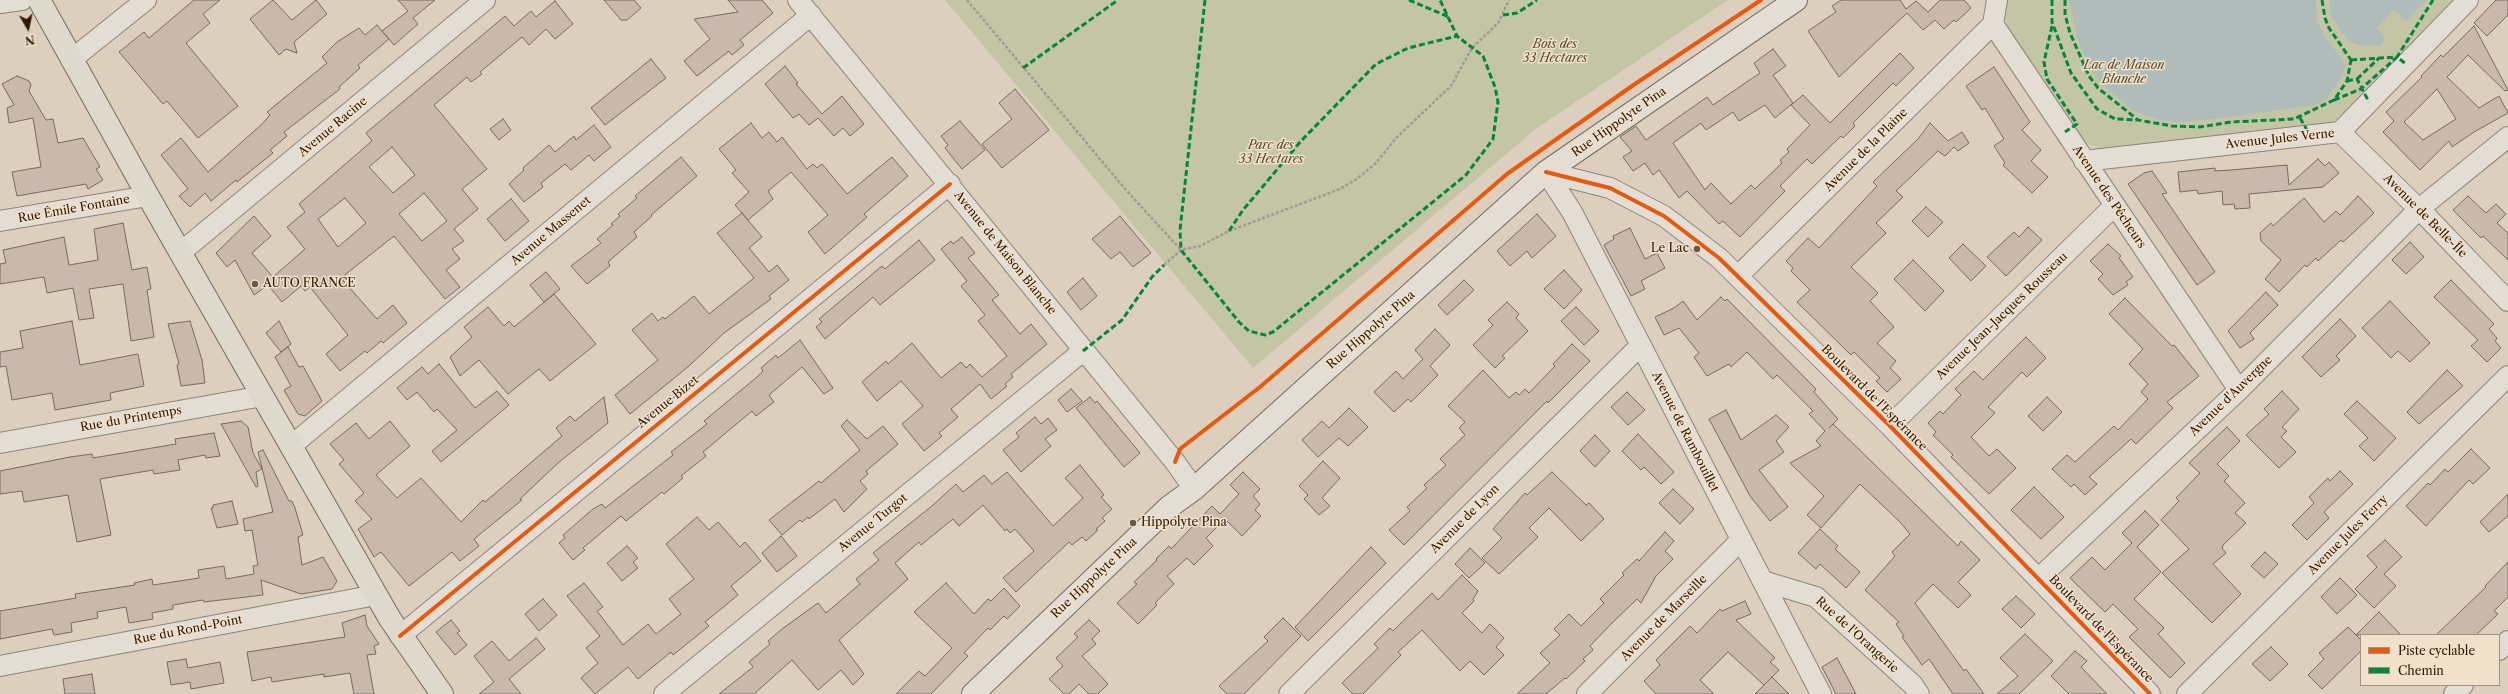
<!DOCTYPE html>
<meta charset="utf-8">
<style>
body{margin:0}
#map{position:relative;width:2508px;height:694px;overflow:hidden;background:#dccfbe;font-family:"Libre Caslon Text",serif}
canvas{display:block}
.legend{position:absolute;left:2360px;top:634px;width:140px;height:52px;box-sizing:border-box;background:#f1e1cc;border:1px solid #a4917c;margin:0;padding:5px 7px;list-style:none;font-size:12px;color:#301903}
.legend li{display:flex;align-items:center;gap:8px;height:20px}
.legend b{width:20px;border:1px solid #a4917c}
.north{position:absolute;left:8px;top:8px;width:40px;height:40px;-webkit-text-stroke:3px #f1e1cc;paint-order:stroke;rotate:171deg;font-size:11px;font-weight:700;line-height:16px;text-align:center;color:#301903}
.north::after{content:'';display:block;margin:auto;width:14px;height:18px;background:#301903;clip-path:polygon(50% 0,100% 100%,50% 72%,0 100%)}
</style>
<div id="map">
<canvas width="2508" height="694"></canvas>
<ul class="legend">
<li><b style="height:5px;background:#e8590c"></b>Piste cyclable</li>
<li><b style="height:5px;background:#00873e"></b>Chemin</li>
</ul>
<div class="north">N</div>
</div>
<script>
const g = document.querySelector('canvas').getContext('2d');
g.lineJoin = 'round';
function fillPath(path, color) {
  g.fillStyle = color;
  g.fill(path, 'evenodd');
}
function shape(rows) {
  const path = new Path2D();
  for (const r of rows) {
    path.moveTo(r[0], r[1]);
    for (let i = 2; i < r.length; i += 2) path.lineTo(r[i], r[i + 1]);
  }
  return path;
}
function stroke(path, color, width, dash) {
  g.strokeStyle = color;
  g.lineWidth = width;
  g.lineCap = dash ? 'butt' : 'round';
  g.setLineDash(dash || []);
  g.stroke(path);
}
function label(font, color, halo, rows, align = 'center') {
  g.font = font + ' "Libre Caslon Text",serif';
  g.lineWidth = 3;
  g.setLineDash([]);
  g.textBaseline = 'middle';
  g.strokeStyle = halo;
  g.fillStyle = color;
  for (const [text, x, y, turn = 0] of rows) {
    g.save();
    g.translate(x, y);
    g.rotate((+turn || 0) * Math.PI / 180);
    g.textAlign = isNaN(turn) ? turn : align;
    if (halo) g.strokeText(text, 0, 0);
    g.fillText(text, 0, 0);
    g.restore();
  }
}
fillPath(shape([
 [945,0,1728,0,1537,128,1253,368],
 [2004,0,2453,0,2336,120,2330,124,2108,148,2098,148,2079,140,2010,35,2005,19]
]), '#c4c5a4');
fillPath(shape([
 [2069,0,2316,0,2317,21,2325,37,2343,60,2345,67,2343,75,2331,93,2323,102,2314,105,2216,119,2178,122,2160,120,2132,110,2106,88,2093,72,2086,60,2077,36],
 [2329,0,2427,0,2406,21,2394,10,2376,28,2385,37,2382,45,2363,46,2350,42,2342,33,2331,15]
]), '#afbcb9');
const building = shape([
 [194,0,220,0,203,14,210,23,186,43,238,106,198,138,167,101,163,104,119,52,144,32,149,38,194,0],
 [273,0,292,20,316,0,327,14,294,42,297,53,286,49,279,55,250,19,273,0],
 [398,0,435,0,413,18,418,24,394,45,382,31,408,11,398,0],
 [604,0,634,0,641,8,627,20,621,20,604,0],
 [728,0,762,0,773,13,740,40,744,45,732,55,729,51,697,76,684,61,710,39,694,19,738,12,728,0],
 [1841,0,1900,0,1906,9,1916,1,1928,12,1940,0,1964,0,1971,8,1956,22,1954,20,1944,29,1935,20,1923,30,1907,13,1839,77,1808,31,1836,12,1832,6,1841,0],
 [2496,0,2508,0,2508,15,2487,36,2474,23,2496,0],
 [555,1,573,24,555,39,546,29,529,45,522,37,480,72,482,74,471,82,467,77,434,105,487,169,462,189,478,209,454,229,464,241,452,249,460,259,446,270,460,287,445,299,394,236,341,278,377,319,393,305,407,323,383,343,381,341,367,353,365,351,340,371,326,354,348,335,310,287,305,291,301,286,282,302,268,285,254,295,235,260,227,267,216,253,254,216,271,236,252,253,273,277,305,249,287,227,305,212,299,204,372,141,366,133,505,16,514,26,531,11,536,17,555,1],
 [392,147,415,175,393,193,369,167,392,147],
 [424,193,447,221,422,241,399,214,424,193],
 [345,198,366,223,338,247,318,219,345,198],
 [377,25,389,39,358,65,360,68,339,87,340,89,284,132,287,136,270,150,273,153,237,182,236,180,211,201,205,193,190,207,179,196,188,189,161,155,181,138,208,172,261,125,270,115,267,112,327,63,322,57,337,42,359,28,365,35,377,25],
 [2474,26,2508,90,2505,91,2468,55,2447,77,2479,108,2499,96,2508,113,2474,132,2452,147,2449,141,2420,170,2383,132,2394,121,2386,112,2422,77,2421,76,2441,55,2443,57,2474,26],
 [2437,89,2456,119,2423,140,2404,122,2437,89],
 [1773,49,1786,66,1773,75,1793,103,1775,118,1765,105,1739,121,1733,112,1706,130,1701,123,1673,143,1705,190,1711,183,1731,204,1751,185,1755,189,1782,163,1780,160,1789,152,1787,149,1810,125,1791,105,1803,95,1830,123,1900,53,1914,68,1896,86,1893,83,1853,123,1855,126,1843,138,1841,136,1812,164,1807,159,1780,186,1785,191,1740,237,1723,221,1719,224,1687,191,1679,198,1659,170,1653,175,1645,163,1633,171,1623,157,1632,151,1620,137,1636,126,1646,140,1707,97,1713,105,1760,73,1754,63,1773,49],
 [651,59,666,78,605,125,591,108,651,59],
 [785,66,798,83,796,84,822,114,842,96,864,124,850,136,843,128,834,136,818,118,809,125,799,114,793,118,765,84,785,66],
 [1994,67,2030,122,2022,130,2041,150,2031,161,2048,177,2032,193,2003,165,2005,163,1994,146,2004,139,1985,108,1982,110,1966,86,1994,67],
 [17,76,29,81,31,85,29,91,46,120,53,119,58,143,83,138,100,167,96,169,103,180,88,189,86,184,17,196,12,172,41,167,33,118,9,123,7,108,14,105,2,84,17,76],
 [1015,89,1049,130,1002,168,982,144,1012,119,999,103,1015,89],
 [503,119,511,130,499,140,490,129,503,119],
 [960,121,985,150,962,169,945,148,948,145,941,136,960,121],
 [751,123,762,138,769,132,777,142,782,137,807,169,813,164,817,168,822,164,847,194,892,157,908,176,864,214,867,217,825,254,808,232,828,215,791,172,768,191,773,199,748,220,735,205,749,192,732,173,736,170,719,149,751,123],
 [1930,123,1948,141,1962,132,1969,143,1958,151,1954,147,1945,156,1938,151,1896,191,1903,197,1876,223,1886,233,1851,267,1878,293,1870,301,1894,327,1877,343,1896,361,1890,368,1901,379,1887,392,1876,381,1880,378,1854,352,1851,355,1797,302,1810,290,1791,271,1793,268,1786,261,1808,238,1819,248,1877,186,1873,182,1918,139,1930,123],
 [594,125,611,147,594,161,589,155,571,170,565,164,541,183,543,187,524,202,509,184,524,170,523,168,549,145,555,152,574,136,576,140,594,125],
 [681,157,697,176,651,215,652,216,634,232,637,237,608,262,610,266,587,284,571,266,601,243,597,239,613,225,611,224,620,216,618,214,637,198,635,196,681,157],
 [2318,159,2325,166,2329,162,2339,173,2323,187,2249,194,2250,208,2235,209,2234,204,2223,205,2222,191,2198,194,2197,190,2180,192,2178,172,2215,168,2215,171,2231,170,2287,165,2289,185,2318,159],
 [2152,171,2167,193,2162,194,2215,272,2197,285,2128,184,2144,173,2152,171],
 [2358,196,2374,213,2355,231,2343,242,2341,240,2318,261,2316,258,2307,267,2305,265,2279,292,2265,279,2281,260,2261,241,2260,233,2271,223,2273,226,2304,198,2324,222,2336,211,2340,215,2358,196],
 [2468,196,2486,213,2496,204,2506,214,2497,223,2508,233,2508,260,2483,236,2481,238,2453,210,2468,196],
 [511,199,529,221,505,241,487,219,511,199],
 [1926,207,1943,222,1928,237,1912,221,1926,207],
 [742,213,762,237,749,248,769,272,777,265,789,280,769,296,771,299,724,333,689,366,630,414,615,395,658,360,632,330,652,313,658,321,663,317,665,319,694,296,709,314,754,278,717,233,742,213],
 [1537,214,1556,236,1532,258,1527,251,1510,266,1497,251,1537,214],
 [1120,216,1151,253,1133,267,1120,252,1111,259,1092,239,1120,216],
 [123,223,132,270,147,267,151,289,147,290,154,337,131,341,123,284,89,289,94,318,79,320,73,288,47,293,44,277,0,284,0,264,6,263,3,250,64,237,69,265,98,260,94,229,123,223],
 [2028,227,2042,240,2006,276,1987,257,2014,232,2019,237,2028,227],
 [1630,228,1645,259,1657,253,1665,268,1641,281,1645,289,1631,296,1604,245,1614,239,1613,236,1630,228],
 [962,237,975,253,968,258,999,295,992,300,1020,334,1031,324,1047,344,1011,374,1013,377,1005,384,1007,386,991,399,980,384,951,409,958,417,939,433,942,436,924,451,902,424,923,406,901,381,877,401,862,382,886,361,888,364,912,343,941,378,961,362,966,368,970,364,982,377,1007,356,978,321,985,315,961,286,967,281,941,249,951,241,953,244,962,237],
 [919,240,935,260,880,305,873,297,825,339,816,327,822,322,819,319,882,266,885,269,919,240],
 [2410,242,2424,257,2406,274,2392,260,2410,242],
 [1963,244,1986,266,1971,281,1949,258,1963,244],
 [2108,244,2121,256,2119,258,2133,277,2126,282,2128,285,2113,295,2098,279,2103,274,2090,261,2108,244],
 [1913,260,1944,291,1925,311,1894,279,1913,260],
 [1564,270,1582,290,1564,309,1544,289,1564,270],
 [546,272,560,289,544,302,530,285,546,272],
 [1083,278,1097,296,1081,310,1067,292,1083,278],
 [1464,280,1474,290,1447,315,1438,305,1464,280],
 [2451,280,2494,324,2489,329,2497,338,2495,341,2501,348,2487,362,2471,346,2478,340,2434,297,2451,280],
 [2266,292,2278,305,2250,333,2254,339,2240,348,2228,331,2266,292],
 [554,294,596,344,550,381,539,369,508,394,479,360,460,376,450,357,472,337,464,327,488,307,504,326,509,321,514,327,554,294],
 [1721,297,1725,301,1727,299,1816,389,1814,392,1838,419,1829,428,1833,424,1958,546,1961,541,1980,560,1958,582,1971,595,1958,608,1933,584,1915,603,1964,671,1966,669,1984,694,1953,694,1929,659,1922,665,1902,637,1904,636,1896,624,1899,622,1865,590,1895,556,1892,552,1910,534,1900,522,1860,484,1821,528,1807,515,1824,496,1790,463,1821,446,1816,441,1825,431,1809,414,1813,411,1777,375,1773,379,1747,352,1731,367,1729,364,1707,376,1694,357,1699,353,1679,328,1664,335,1655,317,1674,308,1683,301,1697,320,1721,297],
 [2125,298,2172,346,2174,345,2199,376,2167,402,2173,408,2136,444,2131,439,2089,477,2097,484,2085,495,2074,484,2071,487,2052,469,2067,455,2075,462,2114,426,2118,430,2148,399,2141,392,2148,384,2129,364,2143,349,2109,314,2125,298],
 [2390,301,2430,343,2410,362,2398,351,2391,358,2362,328,2390,301],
 [1507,302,1519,314,1516,318,1528,331,1502,356,1505,358,1495,368,1473,345,1493,325,1488,320,1507,302],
 [1576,307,1599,331,1584,345,1561,321,1576,307],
 [2340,319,2356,336,2336,356,2340,360,2321,377,2302,357,2340,319],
 [72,321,80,365,138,354,144,386,110,393,111,400,55,410,52,393,12,400,6,366,0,367,0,352,23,348,20,331,72,321],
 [190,321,202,360,205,383,181,386,177,365,179,364,168,324,190,321],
 [279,321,291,344,281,352,266,333,279,321],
 [1435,329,1450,345,1430,366,1438,375,1411,402,1408,399,1394,412,1374,392,1396,371,1403,379,1423,359,1415,350,1435,329],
 [2026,337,2046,358,2027,377,2022,372,1988,407,1995,413,1971,437,1989,456,1997,449,2016,468,1989,494,1951,457,1953,455,1933,435,1936,432,1928,423,1940,411,1943,414,1961,395,1955,389,1974,371,1983,380,2026,337],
 [800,340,833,388,824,394,802,367,769,395,774,402,756,416,752,411,703,452,706,456,681,476,683,478,664,494,662,492,626,521,621,516,583,548,585,550,573,560,559,543,565,538,563,535,593,509,602,504,605,508,673,455,671,452,707,424,704,421,757,377,763,371,761,368,776,355,778,358,800,340],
 [1572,344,1590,361,1548,403,1547,401,1404,545,1389,530,1410,511,1407,507,1427,488,1424,485,1446,465,1440,459,1465,435,1459,428,1465,422,1448,406,1483,370,1509,398,1516,392,1519,395,1525,389,1529,393,1555,366,1553,364,1572,344],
 [288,347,299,367,303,366,322,401,305,416,298,414,284,390,291,386,275,357,288,347],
 [439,364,475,408,497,391,509,405,441,462,432,451,457,430,437,409,434,412,417,392,407,400,397,388,422,367,428,374,439,364],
 [2447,370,2463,386,2419,424,2407,412,2447,370],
 [1071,389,1082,401,1067,412,1058,400,1071,389],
 [2282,391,2299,409,2282,427,2287,431,2281,437,2296,452,2279,468,2246,435,2269,414,2264,409,2282,391],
 [1627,392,1645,410,1628,425,1611,407,1627,392],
 [604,397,608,423,558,463,520,499,522,500,474,539,479,546,460,561,452,552,409,586,381,552,374,557,358,529,372,519,355,501,364,493,339,464,344,460,330,444,356,423,369,439,390,421,410,446,376,475,397,498,421,478,461,522,483,500,485,502,562,436,556,428,570,416,575,421,604,397],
 [1090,397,1095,403,1097,401,1140,453,1124,467,1076,408,1090,397],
 [2047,397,2062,412,2043,431,2028,416,2047,397],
 [2357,401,2396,438,2374,461,2359,446,2368,438,2344,414,2357,401],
 [1349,408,1368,427,1348,446,1339,438,1318,457,1302,440,1322,421,1329,428,1349,408],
 [1726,410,1741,440,1776,415,1789,427,1776,441,1784,452,1759,470,1788,507,1770,521,1750,496,1709,419,1726,410],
 [1035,417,1041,424,1048,418,1057,430,1045,439,1051,446,1021,472,1003,450,1019,437,1016,433,1035,417],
 [847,420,867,439,883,426,898,444,866,471,868,474,860,481,867,489,844,512,835,499,809,519,808,517,802,522,800,520,782,535,769,520,819,481,821,483,860,450,841,426,847,420],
 [241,421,248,427,253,453,262,469,256,472,258,486,256,487,221,424,241,421],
 [2227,427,2240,441,2217,464,2229,476,2224,481,2245,503,2235,513,2246,523,2223,545,2222,548,2226,553,2213,564,2241,594,2212,623,2162,573,2189,549,2161,520,2179,501,2176,498,2200,473,2189,463,2227,427],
 [214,433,220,456,206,458,205,455,178,460,180,470,154,474,153,470,100,479,111,535,77,542,68,495,24,502,22,491,0,494,0,471,70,457,92,454,93,458,176,444,175,439,214,433],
 [1638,434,1674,472,1661,484,1644,467,1641,470,1622,451,1638,434],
 [1595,435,1610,451,1595,467,1580,451,1595,435],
 [2471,449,2490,468,2473,484,2469,480,2426,526,2406,506,2428,483,2430,485,2445,469,2448,472,2471,449],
 [263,450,289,501,292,501,295,508,303,535,298,537,302,565,323,557,337,581,332,589,301,594,261,580,263,595,204,602,203,600,173,605,173,609,152,613,153,619,129,623,126,607,97,612,98,618,71,623,72,632,54,635,52,629,0,639,0,611,76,598,75,594,135,585,134,583,152,579,153,585,199,578,198,570,224,566,226,579,254,574,253,566,258,565,252,530,245,531,243,519,273,512,258,452,263,450],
 [1323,461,1340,478,1322,498,1330,506,1319,515,1304,499,1308,495,1299,486,1323,461],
 [1080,465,1104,495,1101,497,1112,509,1102,518,1105,521,1096,529,1098,530,1086,541,1082,537,1072,545,1069,542,1016,592,1003,578,1034,551,1015,529,1010,533,1007,529,1005,531,983,505,959,526,953,519,921,545,919,542,895,563,908,579,839,640,864,674,853,685,841,670,818,690,792,660,754,694,719,694,753,667,749,662,770,644,768,641,782,629,818,603,826,613,860,584,856,579,879,560,873,553,932,506,956,484,963,492,984,475,992,484,1007,472,1053,526,1083,498,1065,478,1080,465],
 [2340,471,2353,484,2324,512,2329,518,2307,540,2292,525,2314,503,2309,497,2328,478,2330,481,2340,471],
 [1243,472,1260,489,1253,496,1260,504,1255,510,1261,516,1242,536,1225,519,1206,538,1213,546,1194,565,1187,558,1167,576,1174,584,1155,603,1157,605,1138,624,1117,603,1137,584,1134,582,1157,560,1156,559,1169,546,1171,549,1212,506,1220,514,1239,494,1230,485,1243,472],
 [1552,472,1586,505,1589,503,1604,519,1581,541,1549,508,1529,528,1538,537,1499,574,1482,558,1502,538,1493,529,1525,493,1527,495,1552,472],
 [2034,487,2064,517,2041,539,2011,510,2034,487],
 [1673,489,1694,509,1680,524,1659,503,1673,489],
 [2508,494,2508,516,2489,532,2480,522,2508,494],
 [232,501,238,524,217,528,211,508,213,508,213,505,232,501],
 [2145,511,2159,525,2137,547,2161,572,2134,599,2164,628,2158,634,2185,663,2170,678,2129,637,2138,629,2113,604,2105,612,2070,578,2092,557,2105,570,2132,543,2122,533,2145,511],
 [697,517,709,530,718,522,740,547,745,542,761,561,731,586,738,595,705,622,709,626,673,655,671,652,638,679,628,667,595,694,581,678,598,663,586,648,600,636,567,596,584,583,603,607,597,611,623,645,648,624,656,634,681,614,669,599,694,579,666,544,697,517],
 [1820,529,1838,546,1835,549,1860,572,1846,588,1820,564,1816,569,1798,553,1820,529],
 [1665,532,1674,541,1665,551,1673,559,1656,576,1641,603,1637,599,1612,623,1590,646,1593,650,1583,659,1585,661,1566,679,1565,678,1546,694,1517,694,1550,663,1540,653,1560,635,1554,629,1569,614,1581,626,1604,603,1600,599,1624,575,1622,573,1637,559,1639,561,1665,532],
 [781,536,797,556,777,572,762,553,781,536],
 [2385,540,2402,557,2384,574,2396,586,2374,608,2355,589,2377,567,2367,556,2385,540],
 [627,546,638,558,633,562,638,568,622,581,607,563,627,546],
 [1371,547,1386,563,1308,641,1295,627,1371,547],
 [1470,548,1485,563,1469,578,1455,564,1470,548],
 [2265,552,2278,564,2264,578,2251,566,2265,552],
 [2508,562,2508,597,2494,611,2498,614,2476,635,2436,635,2486,587,2485,586,2508,562],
 [1462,575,1478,591,1473,599,1474,601,1462,613,1482,633,1490,624,1504,638,1496,647,1504,655,1484,675,1470,661,1460,671,1422,630,1398,652,1401,655,1363,694,1353,694,1342,683,1378,648,1374,644,1390,628,1393,631,1432,593,1438,600,1462,575],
 [2340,578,2357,595,2337,614,2321,597,2340,578],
 [946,583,974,614,988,599,991,601,1004,588,1020,606,1007,619,1004,616,990,630,988,628,964,653,968,656,931,694,896,694,919,671,925,676,952,648,914,612,946,583],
 [2016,596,2035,614,2021,628,2002,609,2016,596],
 [543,599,557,615,539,631,525,614,543,599],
 [1745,601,1751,614,1736,620,1775,658,1770,662,1779,670,1764,685,1728,652,1700,680,1714,694,1656,694,1644,681,1660,665,1656,660,1690,626,1697,633,1720,609,1722,611,1745,601],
 [2379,612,2401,635,2356,635,2361,640,2361,651,2322,689,2308,675,2324,659,2319,653,2348,627,2356,635,2379,612],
 [365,615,367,626,379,644,374,646,376,654,367,655,374,694,354,694,350,673,324,677,324,674,272,682,271,677,252,681,247,652,345,637,342,623,365,615],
 [1283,618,1301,636,1244,694,1227,694,1219,686,1268,641,1264,637,1283,618],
 [451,620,460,631,457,633,467,645,455,655,436,632,451,620],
 [1089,620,1100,631,1092,639,1096,644,1082,656,1108,684,1098,694,1089,694,1079,684,1069,694,1064,694,1049,679,1063,666,1056,658,1078,637,1074,634,1089,620],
 [2025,634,2053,661,2019,694,1997,694,2018,676,2000,658,2025,634],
 [536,638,545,649,509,679,521,694,479,694,494,682,474,656,492,641,509,661,536,638],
 [2271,647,2288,664,2270,681,2252,664,2271,647],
 [2075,651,2087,661,2081,667,2107,694,2069,694,2051,676,2075,651],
 [1837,658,1856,694,1836,694,1822,667,1837,658],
 [186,659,188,668,220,662,224,683,191,689,190,682,171,685,167,662,186,659],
 [92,674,95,694,65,694,63,679,92,674],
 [1772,677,1789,694,1755,694,1772,677]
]);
fillPath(building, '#cab8ad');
stroke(building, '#756b5f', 1);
const street = shape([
 [798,0,1175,462,1194,489],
 [1997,0,1993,24,2239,390],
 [0,3,22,0],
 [71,60,146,0],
 [2340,132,2428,218,2508,301],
 [2084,161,2340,132,2468,0],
 [1546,172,1610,188,1664,216,1719,258,1890,426,2150,694],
 [1546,172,1572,212,1821,694],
 [0,221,148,196],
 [180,253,485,0],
 [1738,276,1993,24],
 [1890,426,2114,206],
 [0,443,263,396],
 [291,446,811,15],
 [2039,578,2239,390,2419,209,2508,137],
 [1763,581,1816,597,1913,685,1919,694],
 [400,636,950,184],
 [2499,650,2508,641],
 [0,666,376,595],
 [664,694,1083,351],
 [1289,694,1641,345],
 [1587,694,1740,541],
 [2187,694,2508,376],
 [2454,694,2463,685]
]);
const secondary = shape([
 [973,694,1169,507,1194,489,1546,172,1796,0]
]);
const primary = shape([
 [39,0,148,196,390,619,442,694]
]);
stroke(street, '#8e8478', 22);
stroke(secondary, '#756b5f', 24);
stroke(primary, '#756b5f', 24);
stroke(shape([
 [967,0,1126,190,1181,250],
 [1164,265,1181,250,1200,246,1229,231,1340,189,1358,178,1376,163,1396,138,1451,86,1472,48,1498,23,1509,0]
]), '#a19991', 2.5, [3, 2]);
stroke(street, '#e4ddd4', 20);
stroke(secondary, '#e4ddd4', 22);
stroke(primary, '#dfd8cd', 22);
stroke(shape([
 [1205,0,1180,230,1181,250,1239,322,1249,331,1265,335,1273,332,1466,175,1493,139,1498,102,1495,87,1483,56,1457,36,1440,0],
 [1409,0,1449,17],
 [2052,0,2052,22,2071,73,2097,109,2115,119,2138,120,2172,126,2200,127,2231,122,2294,119,2334,100,2347,81,2351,60],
 [2065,0,2065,14,2070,33,2089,76,2098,88,2138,120],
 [2322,0,2325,18,2329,28,2351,60],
 [1503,15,1517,13,1537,0],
 [2052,26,2044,62,2047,79,2077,124,2065,132],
 [2351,60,2397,57,2433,0],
 [1023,68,1118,0],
 [2357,79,2379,58],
 [2347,81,2357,79,2369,102],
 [2334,100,2361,89,2397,57,2406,64],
 [2300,118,2310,135],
 [1229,231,1243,210,1301,141,1376,64,1408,48,1457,36],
 [1083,351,1122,320,1152,277,1164,265]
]), '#00873e', 3, [6, 3]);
stroke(shape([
 [1546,172,1610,188,1664,216,1719,258,1890,426,2150,694],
 [1175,462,1180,449,1260,387,1507,174,1632,86,1761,0],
 [400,636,950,184]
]), '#e8590c', 4);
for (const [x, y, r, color] of [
 [1697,249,4,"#6c5944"],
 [255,284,4,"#6c5944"],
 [1133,523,4,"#6c5944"]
]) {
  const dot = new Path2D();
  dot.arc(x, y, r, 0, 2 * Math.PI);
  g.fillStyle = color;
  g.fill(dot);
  stroke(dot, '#f1e1cc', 1.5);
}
label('italic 12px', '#574a2d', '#f1e1cc', [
 ["Bois des",1555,45],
 ["33 Hectares",1555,59],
 ["Lac de Maison",2124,66],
 ["Blanche",2124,80],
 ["Parc des",1271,146],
 ["33 Hectares",1271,160]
]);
label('12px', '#301903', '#f1e1cc', [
 ["Rue Hippolyte Pina",1619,122,-35],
 ["Avenue Racine",333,127,-40],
 ["Avenue Jules Verne",2280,139,-6],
 ["Avenue de la Plaine",1866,150,-45],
 ["Avenue des Pêcheurs",2109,197,56],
 ["Rue Émile Fontaine",74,209,-10],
 ["Avenue de Belle-Île",2425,216,45],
 ["Avenue Massenet",551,231,-40],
 ["Avenue de Maison Blanche",1005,253,51],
 ["Avenue Jean-Jacques Rousseau",2002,316,-44],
 ["Rue Hippolyte Pina",1371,330,-41],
 ["Avenue d'Auvergne",2231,396,-44],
 ["Boulevard de l'Espérance",1874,398,45],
 ["Avenue Bizet",668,402,-39],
 ["Rue du Printemps",131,419,-10],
 ["Avenue de Rambouillet",1685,432,63],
 ["Avenue de Lyon",1465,519,-45],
 ["Avenue Turgot",873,523,-39],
 ["Avenue Jules Ferry",2348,535,-45],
 ["Rue Hippolyte Pina",1094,578,-43],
 ["Avenue de Marseille",1664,618,-45],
 ["Boulevard de l'Espérance",2101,629,46],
 ["Rue du Rond-Point",188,630,-11],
 ["Rue de l'Orangerie",1857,635,42]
]);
label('12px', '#301903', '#f1e1cc', [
 ["Le Lac",1689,249,"right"],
 ["AUTO FRANCE",263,284],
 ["Hippolyte Pina",1141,523]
], 'left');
</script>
